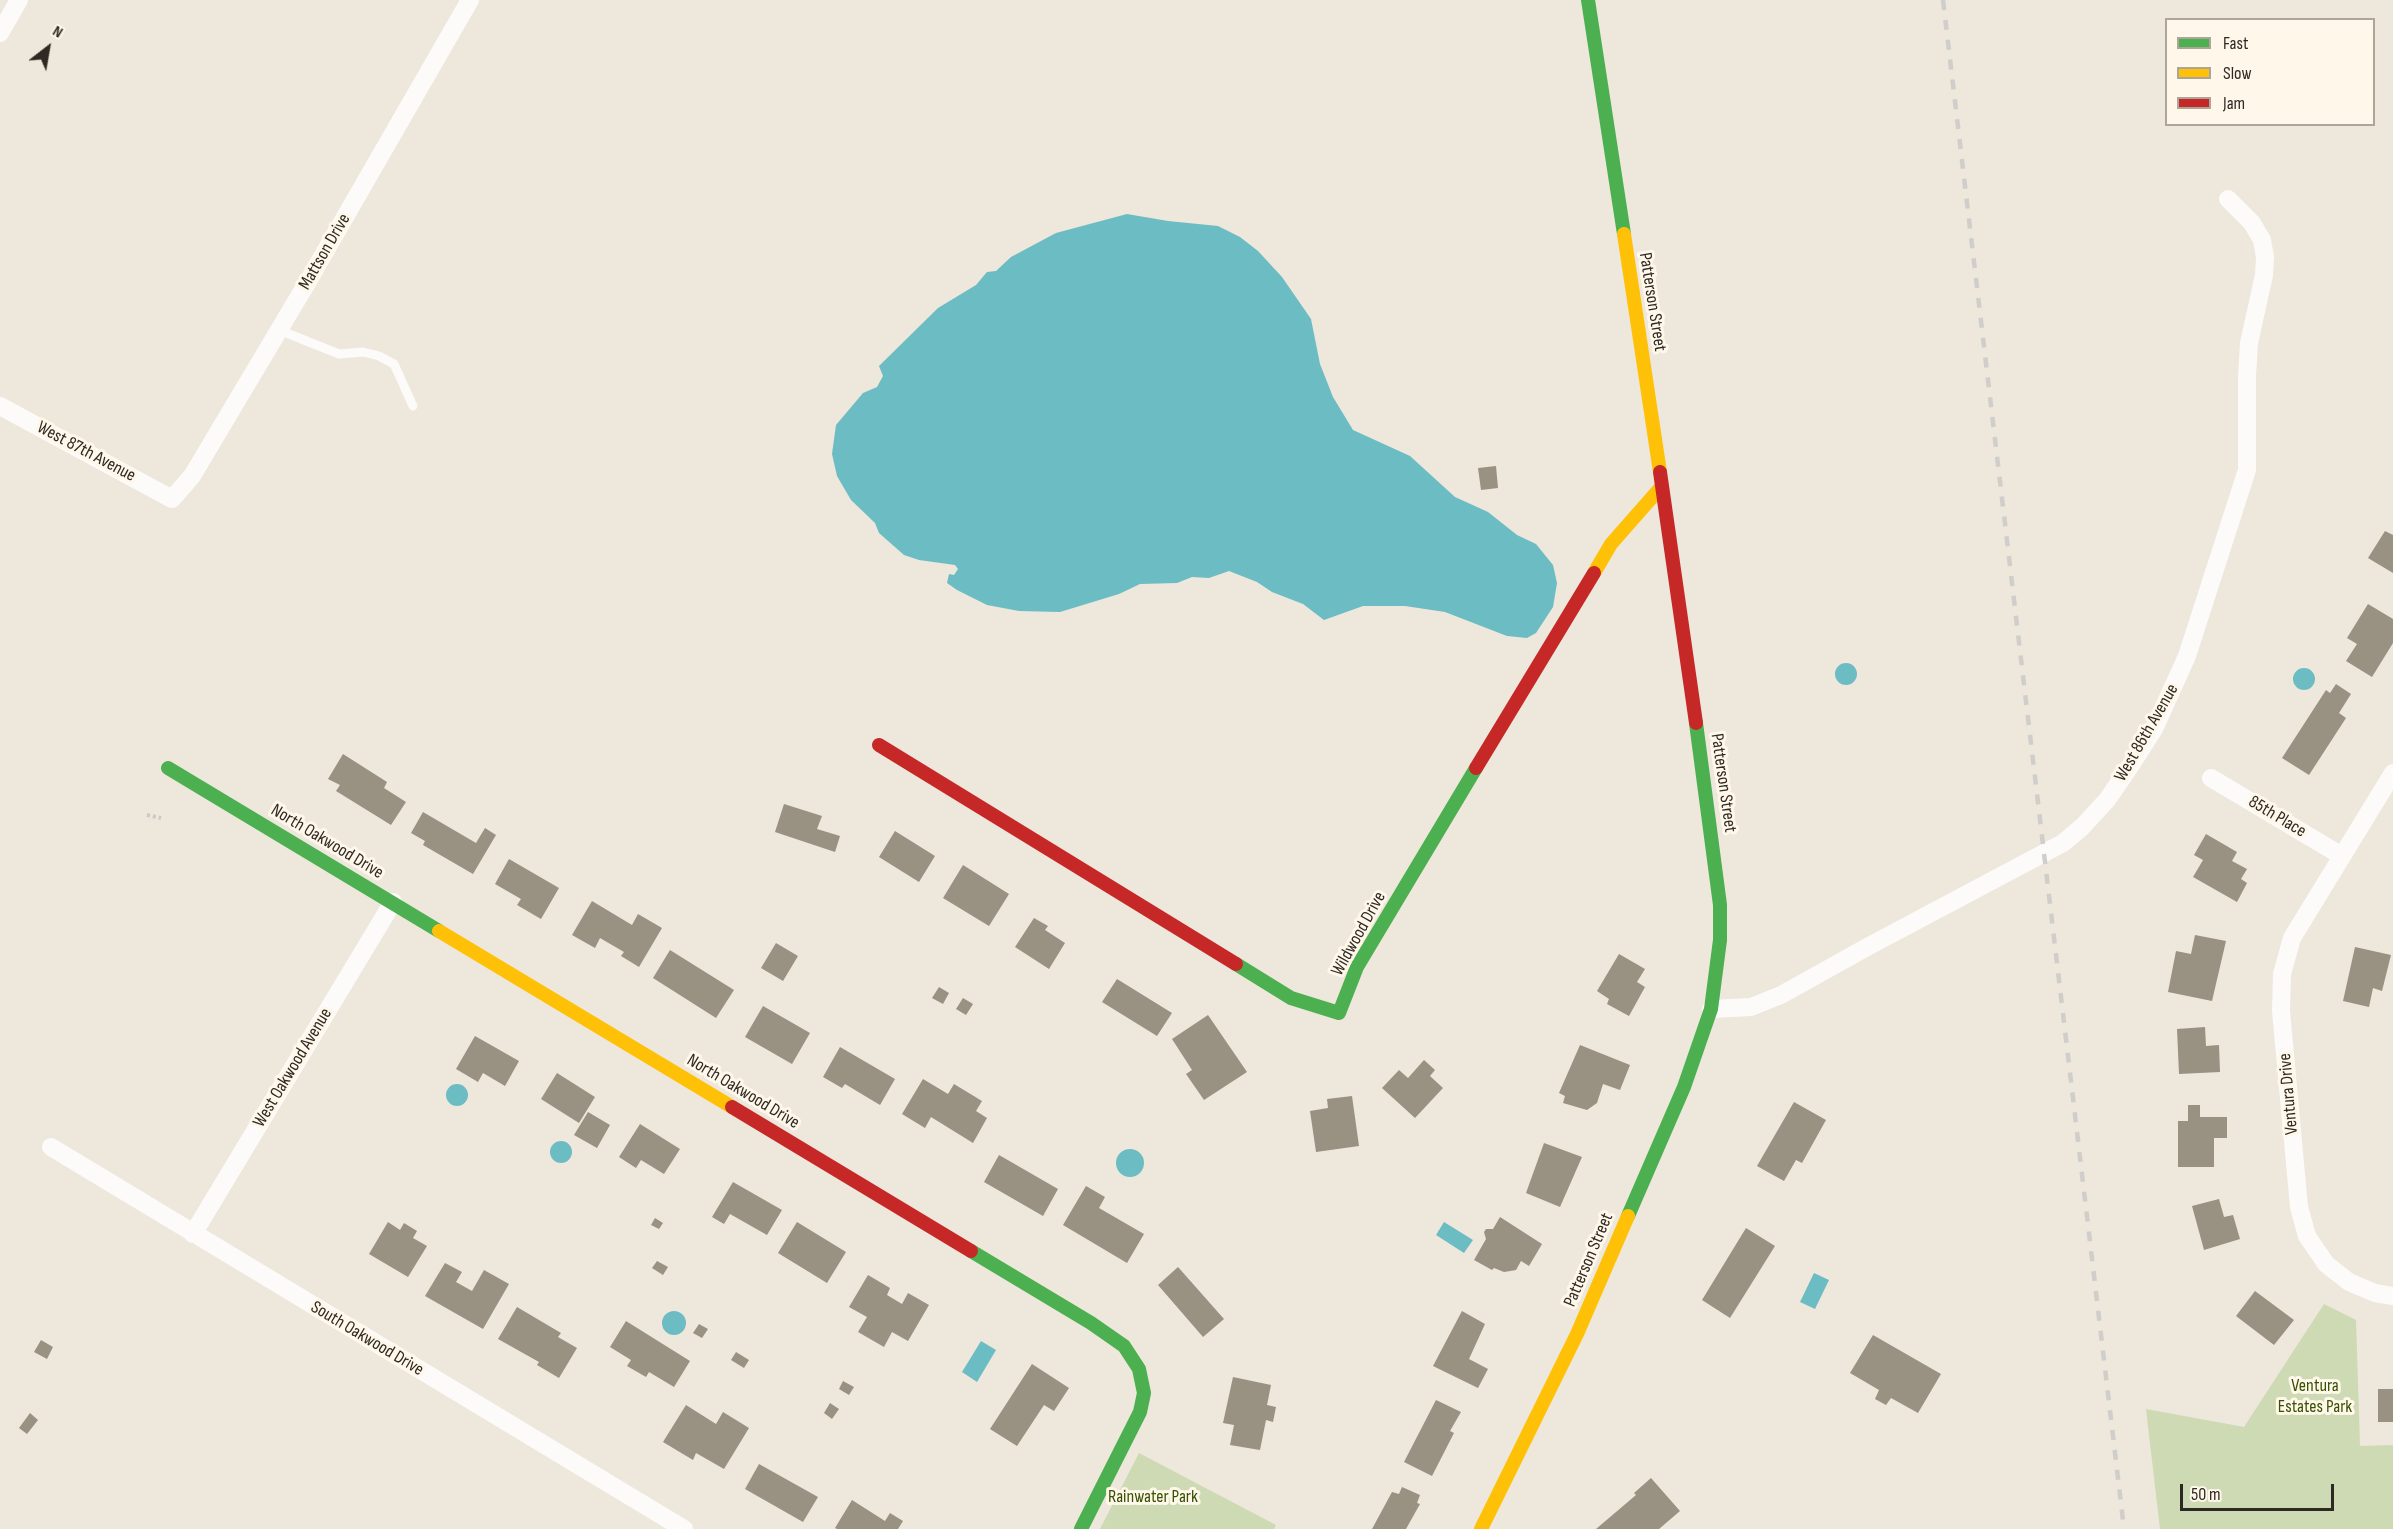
<!DOCTYPE html>
<style>
body{margin:0}
#map{position:relative;width:2393px;height:1529px;overflow:hidden;background:#ede7dc;font-family:"Sofia Sans Condensed",sans-serif}
canvas{display:block}
.legend{position:absolute;left:2165px;top:18px;width:210px;height:108px;box-sizing:border-box;background:#fef7ea;border:2px solid #aba59a;margin:0;padding:8px 10px;list-style:none;font-size:18px;color:#2e2922}
.legend li{display:flex;align-items:center;gap:12px;height:30px}
.legend b{width:30px;border:2px solid #aba59a}
.north{position:absolute;left:18px;top:18px;width:60px;height:60px;-webkit-text-stroke:4px #fef7ea;paint-order:stroke;rotate:31deg;font-size:16px;font-weight:700;line-height:24px;text-align:center;color:#2e2922}
.north::after{content:'';display:block;margin:auto;width:21px;height:27px;background:#2e2922;clip-path:polygon(50% 0,100% 100%,50% 72%,0 100%)}
.scale{position:absolute;left:2180px;top:1484px;width:154px;height:27px;box-sizing:border-box;border:3px solid #2e2922;border-top:0;padding-left:8px;font-size:18px;line-height:21px;white-space:nowrap;color:#2e2922;-webkit-text-stroke:4px #fef7ea;paint-order:stroke}
</style>
<div id="map">
<canvas width="2393" height="1529"></canvas>
<ul class="legend">
<li><b style="height:8px;background:#4caf50"></b>Fast</li>
<li><b style="height:8px;background:#ffc107"></b>Slow</li>
<li><b style="height:8px;background:#c62828"></b>Jam</li>
</ul>
<div class="north">N</div>
<div class="scale">50 m</div>
</div>
<script>
const g = document.querySelector('canvas').getContext('2d');
g.lineJoin = 'round';
function fillPath(path, color) {
  g.fillStyle = color;
  g.fill(path, 'evenodd');
}
function shape(rows) {
  const path = new Path2D();
  for (const r of rows) {
    if (r.length === 3) {
      path.moveTo(r[0] + r[2], r[1]);
      path.arc(r[0], r[1], r[2], 0, 2 * Math.PI);
      continue;
    }
    path.moveTo(r[0], r[1]);
    for (let i = 2; i < r.length; i += 2) path.lineTo(r[i], r[i + 1]);
  }
  return path;
}
function stroke(path, color, width, dash) {
  g.strokeStyle = color;
  g.lineWidth = width;
  g.lineCap = dash ? 'butt' : 'round';
  g.setLineDash(dash || []);
  g.stroke(path);
}
function label(font, color, halo, rows, align = 'center') {
  g.font = font + ' "Sofia Sans Condensed",sans-serif';
  g.lineWidth = 6;
  g.setLineDash([]);
  g.textBaseline = 'middle';
  g.strokeStyle = halo;
  g.fillStyle = color;
  for (const [text, x, y, turn = 0] of rows) {
    g.save();
    g.translate(x, y);
    g.rotate((+turn || 0) * Math.PI / 180);
    g.textAlign = isNaN(turn) ? turn : align;
    if (halo) g.strokeText(text, 0, 0);
    g.fillText(text, 0, 0);
    g.restore();
  }
}
fillPath(shape([
 [2324,1304,2356,1320,2360,1446,2393,1445,2393,1529,2160,1529,2146,1409,2244,1427],
 [1139,1453,1276,1525,1274,1529,1100,1529]
]), '#cedab4');
fillPath(shape([
 [1127,214,1168,221,1218,226,1240,237,1258,251,1282,277,1311,319,1320,364,1333,397,1353,430,1410,456,1455,497,1488,512,1517,535,1536,544,1553,565,1557,583,1553,607,1536,633,1527,638,1507,636,1445,612,1405,606,1363,606,1324,620,1303,604,1272,592,1257,582,1229,571,1209,578,1192,577,1177,583,1140,584,1119,594,1060,612,1019,611,987,605,957,590,947,583,949,574,954,575,958,569,955,565,919,560,904,555,879,533,875,523,851,500,837,476,832,454,836,425,863,393,877,387,883,376,879,366,938,308,976,285,987,272,996,271,1011,257,1056,233],
 [1846,674,11],
 [2304,679,11],
 [457,1095,11],
 [561,1152,11],
 [1130,1163,14],
 [1444,1222,1473,1240,1464,1253,1436,1235],
 [1814,1273,1829,1280,1815,1309,1800,1302],
 [674,1323,12],
 [981,1341,996,1350,977,1382,962,1372]
]), '#6cbcc3');
fillPath(shape([
 [1496,466,1498,488,1481,490,1478,468],
 [2385,531,2393,535,2393,573,2368,558],
 [2368,604,2393,619,2393,643,2372,677,2346,661,2357,644,2347,638],
 [2336,684,2351,694,2339,713,2346,718,2309,775,2282,758,2326,690,2330,693],
 [343,754,387,782,384,788,406,802,391,825,336,791,340,785,328,779],
 [784,804,822,816,817,829,840,836,835,852,775,832],
 [423,812,476,843,485,828,496,835,473,874,423,845,425,841,411,833],
 [895,831,935,856,919,882,879,857],
 [2206,834,2237,852,2232,861,2247,869,2241,879,2247,883,2237,902,2193,877,2203,860,2194,855],
 [509,859,559,888,541,919,517,905,521,899,495,884],
 [963,865,1009,894,989,926,943,898],
 [592,901,632,925,638,914,662,928,639,967,621,956,624,952,600,938,595,948,572,935],
 [1034,918,1048,926,1045,930,1065,943,1049,969,1015,947],
 [2195,935,2226,941,2212,1001,2168,992,2176,951,2191,954],
 [776,943,798,956,783,981,761,968],
 [2355,947,2391,955,2382,991,2373,988,2369,1007,2343,1001],
 [670,950,734,990,716,1018,653,978],
 [1619,954,1645,969,1637,982,1645,987,1629,1016,1607,1004,1609,999,1597,991],
 [1117,979,1172,1013,1157,1036,1102,1002],
 [939,987,949,993,943,1004,932,998],
 [963,998,973,1004,966,1015,956,1009],
 [763,1006,810,1033,792,1064,745,1037],
 [1208,1015,1247,1072,1204,1100,1186,1074,1192,1070,1172,1039],
 [2205,1027,2206,1046,2219,1045,2220,1072,2179,1074,2177,1029],
 [475,1036,519,1061,505,1086,483,1073,478,1082,456,1069],
 [1580,1045,1630,1065,1620,1090,1603,1084,1597,1103,1587,1110,1563,1103,1565,1096,1559,1093],
 [840,1047,895,1079,880,1105,845,1084,842,1088,823,1077],
 [1424,1060,1435,1070,1430,1076,1443,1088,1415,1118,1382,1088,1399,1070,1408,1078],
 [557,1073,595,1097,579,1123,541,1099],
 [923,1079,948,1094,954,1084,982,1101,976,1111,987,1118,973,1143,931,1117,925,1128,902,1114],
 [1352,1096,1359,1146,1316,1152,1310,1111,1328,1108,1327,1099],
 [1794,1102,1826,1120,1802,1163,1796,1160,1784,1181,1757,1166],
 [2188,1105,2200,1105,2200,1117,2227,1117,2227,1138,2214,1138,2214,1167,2178,1167,2178,1121,2188,1121],
 [588,1112,610,1125,597,1148,574,1135],
 [640,1124,680,1149,664,1174,641,1160,636,1168,619,1157],
 [1544,1143,1582,1157,1560,1207,1526,1193],
 [999,1155,1058,1189,1043,1216,984,1182],
 [733,1182,782,1210,767,1235,730,1214,724,1224,712,1217],
 [1086,1186,1105,1197,1099,1208,1144,1234,1127,1263,1063,1225],
 [2219,1199,2224,1217,2233,1215,2240,1239,2204,1250,2192,1206],
 [1500,1217,1542,1244,1529,1266,1521,1261,1516,1270,1504,1272,1494,1268,1492,1270,1474,1260,1486,1239,1484,1232,1486,1229,1493,1229],
 [655,1218,663,1223,659,1229,651,1225],
 [388,1222,400,1230,404,1223,417,1231,413,1238,427,1246,408,1277,369,1254],
 [797,1222,846,1252,827,1283,778,1253],
 [1746,1228,1775,1246,1730,1318,1702,1300],
 [657,1261,668,1267,663,1275,652,1268],
 [445,1263,462,1272,456,1282,472,1291,484,1270,509,1284,483,1329,425,1296],
 [1178,1267,1224,1319,1203,1337,1158,1285],
 [868,1275,890,1288,887,1295,902,1304,908,1293,929,1305,908,1341,892,1332,884,1347,858,1332,867,1317,849,1307],
 [2255,1291,2294,1320,2274,1345,2236,1316],
 [517,1307,561,1333,558,1337,577,1348,559,1378,537,1365,539,1362,498,1339],
 [1462,1311,1485,1324,1469,1359,1488,1369,1478,1388,1433,1366],
 [626,1321,690,1361,674,1387,649,1372,646,1377,627,1366,631,1360,610,1347],
 [699,1324,708,1329,702,1338,693,1333],
 [1873,1335,1941,1374,1918,1413,1891,1398,1886,1405,1875,1399,1879,1390,1850,1373],
 [41,1340,53,1347,47,1359,34,1352],
 [736,1352,749,1360,744,1368,731,1360],
 [1032,1364,1069,1388,1054,1411,1044,1405,1017,1446,990,1429],
 [1233,1377,1271,1385,1267,1405,1276,1407,1273,1422,1266,1420,1260,1450,1230,1445,1234,1425,1223,1423],
 [843,1381,854,1387,849,1395,839,1389],
 [2378,1389,2393,1389,2393,1422,2378,1422],
 [1436,1400,1461,1412,1450,1431,1454,1433,1432,1476,1404,1462],
 [830,1403,839,1409,832,1419,824,1413],
 [686,1405,716,1424,723,1412,749,1428,724,1469,696,1453,693,1460,663,1442],
 [30,1413,38,1420,27,1434,19,1428],
 [759,1464,818,1497,803,1522,745,1489],
 [1651,1478,1680,1511,1659,1529,1596,1529,1636,1495,1634,1493],
 [1402,1487,1420,1495,1417,1503,1420,1504,1406,1529,1372,1529,1392,1492,1399,1494],
 [852,1500,885,1521,890,1513,903,1521,898,1529,837,1529,835,1528]
]), '#999181');
stroke(shape([
 [147,815,161,818]
]), '#cac9c5', 4, [3, 3]);
stroke(shape([
 [279,330,339,354,363,352,379,356,394,364,413,406]
]), '#fcfbfa', 9);
stroke(shape([
 [0,33,19,0],
 [0,406,172,499,192,476,307,283,470,0],
 [2393,773,2292,938,2282,974,2281,1011,2299,1207,2307,1236,2326,1264,2349,1282,2375,1293,2393,1296],
 [2211,778,2342,856],
 [1711,1009,1751,1007,1781,995,1869,946,2063,843,2082,827,2107,800,2131,765,2154,729,2187,656,2247,470,2247,376,2249,343,2264,275,2265,257,2262,240,2252,223,2228,199],
 [51,1147,684,1529],
 [193,1234,393,902]
]), '#fcfbfa', 18);
stroke(shape([
 [1588,0,1624,234],
 [168,768,439,931],
 [1236,964,1291,998,1339,1013,1357,967,1476,768],
 [1628,1216,1684,1087,1711,1009,1720,940,1720,905,1696,723],
 [971,1251,1091,1323,1124,1346,1139,1369,1144,1393,1140,1412,1081,1529]
]), '#4caf50', 14);
stroke(shape([
 [1624,234,1660,472],
 [1594,573,1611,544,1662,486],
 [439,931,732,1107],
 [1481,1529,1577,1334,1628,1216]
]), '#ffc107', 14);
stroke(shape([
 [1660,472,1696,723],
 [879,745,1236,964],
 [1476,768,1594,573],
 [732,1107,971,1251]
]), '#c62828', 14);
stroke(shape([
 [1943,0,2124,1529]
]), '#cfceca', 4.5, [10, 10]);
label('18px', '#2e2922', '#fef7ea', [
 ["Mattson Drive",325,252,-60],
 ["Patterson Street",1652,302,81],
 ["West 87th Avenue",86,452,28],
 ["West 86th Avenue",2147,733,-60],
 ["Patterson Street",1723,783,82],
 ["85th Place",2277,817,31],
 ["North Oakwood Drive",327,842,31],
 ["Wildwood Drive",1359,934,-61],
 ["West Oakwood Avenue",293,1068,-59],
 ["North Oakwood Drive",743,1092,31],
 ["Ventura Drive",2289,1094,-95],
 ["Patterson Street",1589,1260,-67],
 ["South Oakwood Drive",367,1339,31]
]);
label('18px', '#365100', '#fef7ea', [
 ["Ventura",2315,1386],
 ["Estates Park",2315,1407],
 ["Rainwater Park",1153,1497]
]);
</script>
